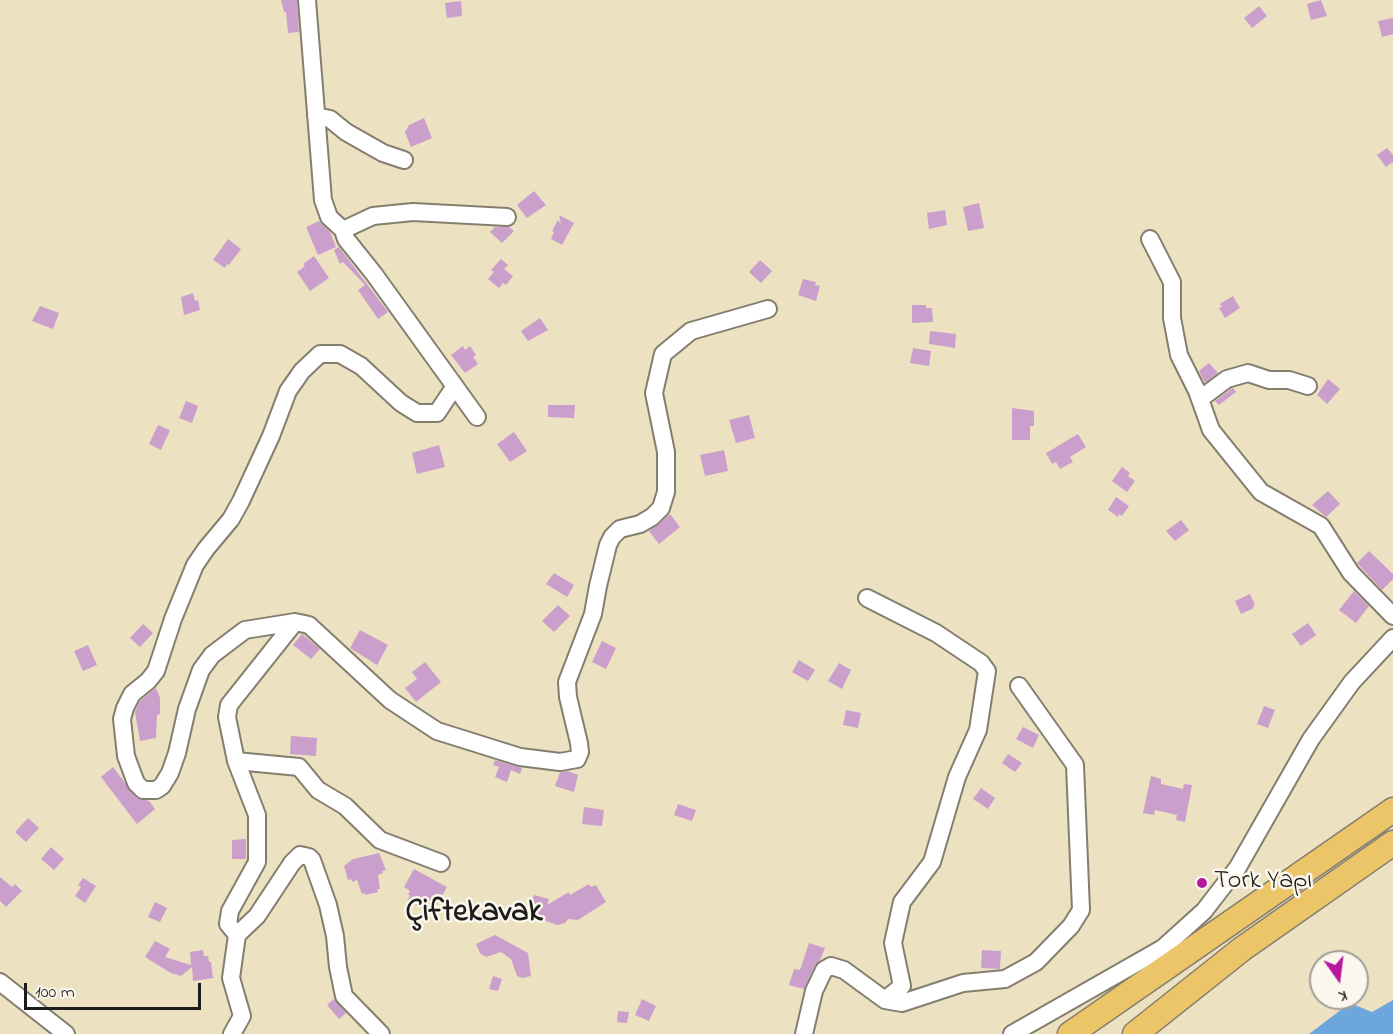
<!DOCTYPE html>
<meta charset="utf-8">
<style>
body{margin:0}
#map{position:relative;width:1393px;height:1034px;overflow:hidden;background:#ece1c0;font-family:"Indie Flower",sans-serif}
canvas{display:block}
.north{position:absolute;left:1309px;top:950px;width:60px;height:60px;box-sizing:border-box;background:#fbf7ec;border:2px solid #a29f99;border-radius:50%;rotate:166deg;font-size:16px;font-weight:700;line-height:24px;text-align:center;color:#1c1c1c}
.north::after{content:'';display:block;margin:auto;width:21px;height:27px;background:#b5179e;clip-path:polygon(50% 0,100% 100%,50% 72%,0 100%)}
.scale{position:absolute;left:24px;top:983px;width:177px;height:27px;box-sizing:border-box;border:3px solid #1c1c1c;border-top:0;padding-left:8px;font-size:18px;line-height:21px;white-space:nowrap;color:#1c1c1c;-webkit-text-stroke:4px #fbf7ec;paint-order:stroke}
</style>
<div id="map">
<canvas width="1393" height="1034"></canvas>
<div class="north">K</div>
<div class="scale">100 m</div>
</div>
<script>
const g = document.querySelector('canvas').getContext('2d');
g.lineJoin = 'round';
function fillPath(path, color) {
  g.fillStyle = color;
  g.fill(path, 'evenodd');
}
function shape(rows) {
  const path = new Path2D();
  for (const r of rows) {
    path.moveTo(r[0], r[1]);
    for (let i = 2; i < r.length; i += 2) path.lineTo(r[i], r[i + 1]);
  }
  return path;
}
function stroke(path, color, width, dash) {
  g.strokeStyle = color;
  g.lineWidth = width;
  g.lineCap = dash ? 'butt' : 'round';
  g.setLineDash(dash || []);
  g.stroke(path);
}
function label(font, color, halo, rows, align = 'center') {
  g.font = font + ' "Indie Flower",sans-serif';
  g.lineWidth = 5;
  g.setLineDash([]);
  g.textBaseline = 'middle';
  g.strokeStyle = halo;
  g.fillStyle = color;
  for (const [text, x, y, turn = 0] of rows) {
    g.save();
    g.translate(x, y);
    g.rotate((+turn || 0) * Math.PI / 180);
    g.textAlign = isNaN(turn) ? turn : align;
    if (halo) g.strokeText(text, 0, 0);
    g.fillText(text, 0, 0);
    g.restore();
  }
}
fillPath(shape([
 [1393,1000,1393,1034,1309,1034,1350,1003,1372,1012]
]), '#6da6dc');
fillPath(shape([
 [281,0,297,0,299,32,288,33,286,12,284,12],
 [1321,0,1327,16,1311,20,1307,4],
 [461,1,462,16,447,18,445,3],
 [1259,6,1267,16,1252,28,1244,18],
 [1393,18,1393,34,1382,37,1378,21],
 [424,118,432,138,411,147,405,132,409,125],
 [1387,148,1393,155,1393,162,1386,167,1377,155],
 [534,191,546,205,527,218,517,205],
 [979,203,984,228,968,231,963,207],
 [945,210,947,225,929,229,927,213],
 [559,215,574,223,562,245,551,239,554,232,552,231,558,220,561,224],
 [319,221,330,232,336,247,318,255,306,227],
 [495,227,509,227,514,231,502,243,490,232],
 [228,239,241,249,229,265,227,264,225,268,213,260],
 [339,247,388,312,378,319,358,290,365,285,343,262,340,264,334,250],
 [314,256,329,278,310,291,297,272,305,266,303,264],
 [501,259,508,265,504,269,513,276,506,285,503,283,499,288,488,279,494,272,491,270],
 [760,260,772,271,761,283,749,272],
 [803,279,816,282,815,285,820,286,816,301,798,295],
 [193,293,195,301,198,300,200,310,184,315,181,297],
 [1233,296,1240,308,1225,318,1219,308,1222,307,1220,304],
 [912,305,926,305,926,308,932,308,933,322,912,323],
 [40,306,59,313,53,329,32,321],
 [540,318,548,330,528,341,521,331],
 [930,331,956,334,955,348,929,344],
 [463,346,465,350,470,346,476,355,473,357,478,364,465,373,451,355],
 [913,348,931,351,929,366,910,363],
 [1209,363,1218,373,1205,383,1199,371],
 [1328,379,1340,389,1327,404,1317,395],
 [1233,388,1236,392,1219,405,1215,401],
 [186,401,198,406,192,423,179,418],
 [548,405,575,405,574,418,548,417],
 [1012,408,1034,411,1034,426,1030,426,1030,440,1012,440],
 [749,415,755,438,736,443,729,420],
 [158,425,170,430,161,450,149,444],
 [514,432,527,451,510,462,497,444],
 [1078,434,1086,447,1070,457,1073,462,1060,469,1056,462,1052,464,1046,453],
 [439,445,445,467,417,474,412,453],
 [724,450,728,471,705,476,700,455],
 [1122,467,1130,473,1128,476,1135,481,1127,492,1112,481],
 [1328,491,1340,504,1326,517,1312,505],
 [1116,497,1129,506,1122,516,1119,514,1118,517,1108,510],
 [670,514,680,527,659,544,649,531,659,524],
 [1181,520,1189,530,1175,541,1166,531],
 [1369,551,1393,574,1393,579,1382,590,1357,563],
 [554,573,574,585,567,597,546,584],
 [1354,591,1369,606,1356,623,1339,610],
 [1250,594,1255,605,1253,606,1254,608,1241,614,1235,601],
 [558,605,570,616,554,632,542,621],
 [1308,623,1316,635,1301,646,1292,634],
 [143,624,153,633,140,647,130,638],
 [360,630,388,645,377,665,350,648],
 [302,634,320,649,311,659,293,645],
 [602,641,616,648,606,669,592,662],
 [88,645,97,665,83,671,74,651],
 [799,660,815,670,808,681,792,672],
 [425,662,441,682,416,702,405,688,417,679,412,672],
 [839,663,851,670,842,689,828,681],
 [156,688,160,698,160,714,157,715,156,738,140,741,135,712,140,701],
 [1264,706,1275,710,1268,728,1257,724],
 [846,710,861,713,858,728,843,725],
 [1023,727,1039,735,1033,748,1016,739],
 [291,736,317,738,316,756,290,754],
 [1008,754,1022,763,1015,772,1002,763],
 [495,760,522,768,520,774,511,770,507,782,495,777,499,767,493,765],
 [113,767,136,797,149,801,155,809,137,824,101,777],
 [568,771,578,775,574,792,555,786,560,772],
 [1151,776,1161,779,1161,784,1183,789,1184,784,1192,785,1185,822,1176,820,1177,815,1155,810,1154,815,1143,813],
 [981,788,995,798,988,809,973,799],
 [678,804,696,810,692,821,674,815],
 [584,807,604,810,602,826,582,824],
 [28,818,39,828,26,842,15,832],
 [246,839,246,859,232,859,232,840],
 [51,847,64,859,54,870,41,859],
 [379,853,386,870,382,871,383,873,378,875,380,889,377,889,378,892,365,895,365,893,362,894,357,880,352,882,351,879,348,880,344,866,353,859],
 [414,869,447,887,437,905,431,902,427,910,407,901,410,896,408,894,410,891,404,887],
 [0,877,12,887,15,884,22,891,6,907,0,901],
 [83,878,96,886,85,903,75,896,81,887,78,885],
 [589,884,591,887,596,885,606,902,578,920,568,919,565,923,557,925,530,915,534,912,528,910,534,895,549,899,547,905,569,892,570,895],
 [155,902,167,908,160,922,148,917],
 [495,935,528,953,531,976,523,978,517,976,511,959,501,952,486,957,480,953,476,944],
 [155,941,170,949,165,957,191,965,190,952,203,950,204,956,208,956,209,962,211,962,213,978,193,981,192,967,181,976,171,973,145,957],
 [809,943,825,948,820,960,815,965,804,989,789,985,794,969,800,970],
 [982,950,1001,951,1000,969,981,968],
 [493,976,502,979,498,991,489,989],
 [334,999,346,1013,339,1019,327,1005],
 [642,999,656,1006,649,1021,635,1015],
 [618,1011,629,1012,627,1023,617,1022]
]), '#cb9fcc');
const minor = shape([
 [307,0,323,200,329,217,343,230,346,239,374,274,477,417],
 [316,116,330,119,346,132,383,153,404,160],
 [343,230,373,216,413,212,507,217],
 [1150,239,1172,282,1172,318,1179,355,1197,391,1211,430,1261,492,1321,526,1351,573,1393,616],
 [455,386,437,413,417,413,401,403,361,366,340,354,320,354,302,371,288,391,271,436,241,501,231,519,206,549,195,565,173,619,156,671,148,681,132,694,125,708,122,719,126,756,136,783,143,790,156,790,162,786,170,773,177,753,187,709,201,670,212,655,245,630,295,622,309,625,390,700,437,731,520,757,560,762,577,759,580,752,579,743,568,697,567,682,593,614,598,586,608,545,612,537,620,529,640,524,652,517,661,508,666,492,666,452,654,393,663,354,691,331,768,309],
 [1200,399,1227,379,1248,373,1269,380,1289,380,1308,386],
 [867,598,936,633,981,663,987,671,978,730,957,777,932,862,902,902,893,943,902,986,885,1000],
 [236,761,299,767,318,790,345,806,380,840,441,863],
 [237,935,228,924,230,911,257,862,257,815,236,761,227,717,229,705,295,622],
 [0,982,66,1034],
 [232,1034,242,1016,231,978,237,935,257,916,292,863,300,855,309,857,312,860,328,905,335,936,338,967,344,996,381,1034],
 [804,1034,814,991,824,970,831,966,844,970,885,1000,902,1003,963,983,1005,979,1036,962,1071,926,1081,910,1075,765,1019,686],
 [1012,1034,1163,948,1204,911,1238,867,1311,739,1352,682,1393,638]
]);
const highway = shape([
 [1070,1034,1393,810],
 [1135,1034,1242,949,1393,843]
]);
stroke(minor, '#847e6e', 20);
stroke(highway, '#847e6e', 27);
stroke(minor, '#fff', 16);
stroke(highway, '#edc569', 24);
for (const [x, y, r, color] of [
 [1202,883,6,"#b5179e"]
]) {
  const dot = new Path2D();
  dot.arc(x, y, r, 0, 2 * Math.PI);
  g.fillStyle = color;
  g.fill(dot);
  stroke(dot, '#fbf7ec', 2);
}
label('26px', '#1c1c1c', '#fbf7ec', [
 ["Tork Yapı",1214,883]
], 'left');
label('bold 32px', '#1c1c1c', '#fbf7ec', [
 ["Çiftekavak",474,915]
]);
</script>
